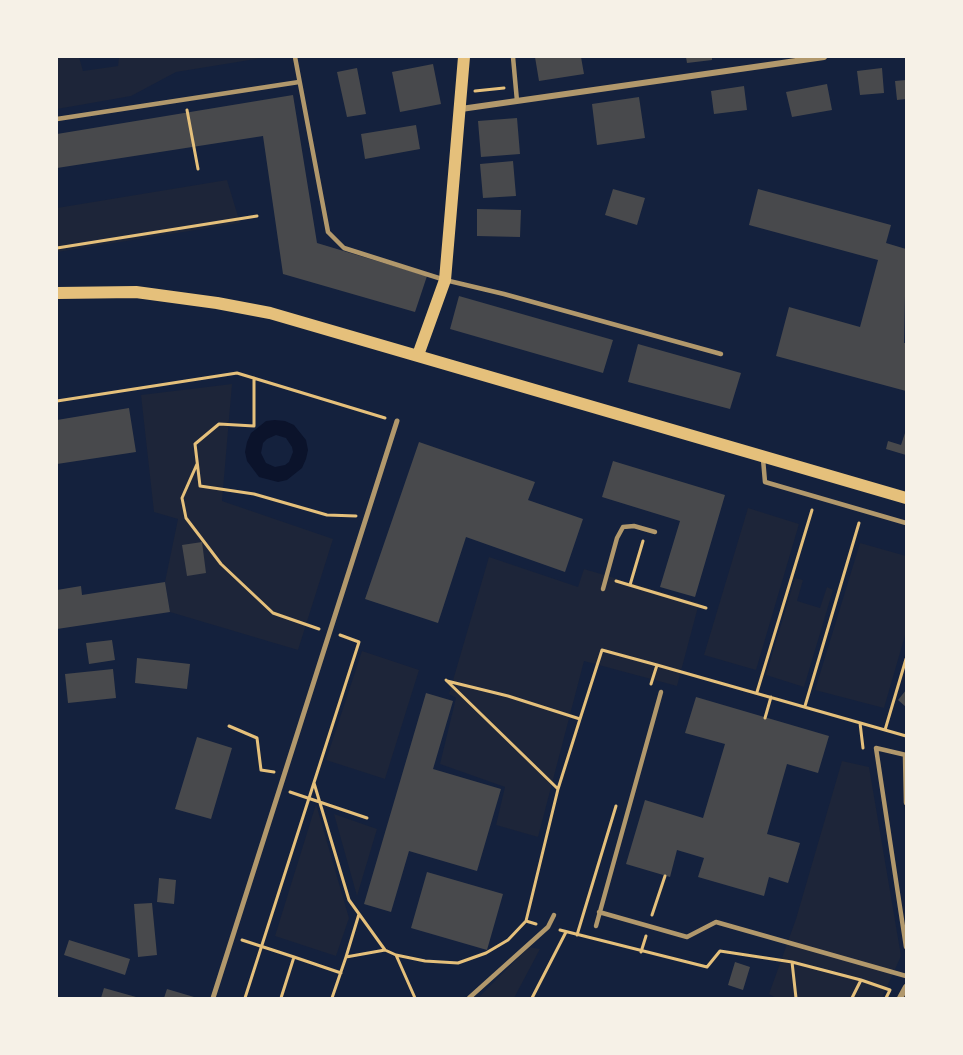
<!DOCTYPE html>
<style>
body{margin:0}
#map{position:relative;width:963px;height:1055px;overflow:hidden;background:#14213d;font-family:Rubik,sans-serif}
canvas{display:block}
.frame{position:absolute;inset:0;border:58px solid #f6f1e7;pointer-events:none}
</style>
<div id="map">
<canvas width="963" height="1055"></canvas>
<div class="frame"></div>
</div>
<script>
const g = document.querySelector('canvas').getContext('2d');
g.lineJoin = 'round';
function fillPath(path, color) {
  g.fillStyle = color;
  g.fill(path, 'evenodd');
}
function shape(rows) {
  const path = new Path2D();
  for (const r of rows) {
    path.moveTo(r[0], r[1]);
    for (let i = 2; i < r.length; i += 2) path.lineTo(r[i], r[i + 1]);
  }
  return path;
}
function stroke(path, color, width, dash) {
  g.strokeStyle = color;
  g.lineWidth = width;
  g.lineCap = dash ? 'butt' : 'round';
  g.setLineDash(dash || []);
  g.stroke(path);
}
fillPath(shape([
 [57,57,79,57,83,71,118,66,119,57,268,57,176,72,131,96,57,109],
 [227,180,240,223,57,252,57,208],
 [232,384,222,501,333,539,298,650,170,612,165,582,178,519,154,512,141,395],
 [748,508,799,524,756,670,704,655],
 [860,543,906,556,906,632,884,708,815,690],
 [489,557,578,587,584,569,699,603,677,686,584,661,538,837,496,825,505,787,440,764,456,698,449,694],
 [795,578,803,580,797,601,820,608,827,587,833,590,804,687,766,675],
 [362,651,419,670,385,779,326,760],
 [842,761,869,767,901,956,882,998,776,998,769,994,796,919],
 [316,804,349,918,336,956,275,936],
 [334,814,377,829,357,896],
 [529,947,540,949,514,998,478,998]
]), '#1d2539');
fillPath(shape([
 [275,420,285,421,294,425,306,440,308,450,306,459,302,468,287,480,278,482,259,477,247,461,245,452,247,442,251,433,266,421],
 [276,435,286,438,292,447,293,452,289,462,285,465,275,467,266,463,261,453,263,443,267,439]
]), '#0b132b');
fillPath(shape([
 [535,57,581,57,584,74,539,81],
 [686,57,712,57,712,60,687,63],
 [433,64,441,104,400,112,392,72],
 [357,68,366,114,347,117,337,72],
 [882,68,884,93,860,95,857,71],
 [906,80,906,99,897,100,895,81],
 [827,84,832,110,792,117,786,92],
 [744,86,747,110,714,114,711,91],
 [293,95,317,243,427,276,415,312,283,274,263,136,57,168,57,134],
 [639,97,645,138,597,145,592,104],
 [517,118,520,154,481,157,478,121],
 [416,125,420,149,365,159,361,134],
 [513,161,516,196,483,198,480,164],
 [613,189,645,198,637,225,605,215],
 [758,189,891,225,886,243,906,249,904,343,906,343,906,391,776,356,789,307,860,327,878,260,749,225],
 [477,209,521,210,520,237,477,236],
 [459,296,613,340,603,373,450,329],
 [638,344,741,373,730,409,628,382],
 [129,408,136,452,57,464,57,420],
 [906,430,906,455,886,449,888,441,901,445],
 [419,442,535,482,528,500,583,519,565,572,466,537,438,623,365,599],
 [613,461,725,495,695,597,660,587,680,521,602,497],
 [202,542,206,573,187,576,182,545],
 [165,582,170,612,57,629,57,590,81,586,82,595],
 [112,640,115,660,89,664,86,643],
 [137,658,190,664,187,689,135,683],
 [113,669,116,698,68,703,65,674],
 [906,690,906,707,898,700],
 [426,693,453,701,433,769,501,789,477,871,409,851,391,912,364,904],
 [696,697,829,736,818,773,787,764,767,834,800,843,788,883,769,877,764,896,698,877,704,858,677,850,670,877,626,864,645,800,703,818,725,744,685,733],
 [197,737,232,748,211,819,175,809],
 [427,872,503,894,487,950,411,928],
 [159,878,176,880,174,904,157,902],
 [152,903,157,955,138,957,134,904],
 [69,940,130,959,125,975,64,955],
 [735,962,750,967,743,990,728,985],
 [104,988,136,997,136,998,101,998],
 [167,989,194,997,194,998,164,998]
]), '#48494c');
stroke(shape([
 [475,91,504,88],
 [187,110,198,169],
 [57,248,257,216],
 [254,378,254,426,219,424,195,444,200,486,254,494,327,515,356,516],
 [57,401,237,373,385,418],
 [197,464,182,498,186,518,221,564,273,613,319,629],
 [616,581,706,608],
 [630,585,643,541],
 [446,680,558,789,526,921],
 [447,681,508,696,580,719,602,650,657,665],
 [651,684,657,665,885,730,906,659],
 [757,692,812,510],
 [805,706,859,523],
 [765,718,771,697],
 [860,723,863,748],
 [229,726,257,738,261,770,274,772],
 [885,730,906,736],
 [314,783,349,900,385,950],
 [558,789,580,719],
 [290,792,367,818],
 [652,915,665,876],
 [560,930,707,967,720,951,792,962,796,998],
 [577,935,616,806],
 [242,940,294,957,281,998],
 [641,952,646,936],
 [396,955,425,961,458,963,486,953,508,940,526,921,536,924],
 [294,957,341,973],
 [346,957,359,914],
 [792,962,861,980],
 [245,998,359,642,340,635],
 [332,998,346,957,385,950,396,955,415,998],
 [532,998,566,932],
 [852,998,861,980,890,990,886,998]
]), '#e5c07b', 3);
stroke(shape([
 [295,57,328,232,344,248,445,280,504,294,721,354],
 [513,57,517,101],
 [57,119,299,82],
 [763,459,765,482,906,523],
 [603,589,617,538,623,527,634,526,655,532],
 [906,755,876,748,906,947],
 [905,756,906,803],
 [599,912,687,937,716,922,906,976],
 [596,926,661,692],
 [469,998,548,927,554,915]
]), '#b1986c', 4.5);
stroke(shape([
 [213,998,397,421]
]), '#b1986c', 5);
stroke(shape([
 [461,109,824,57],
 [900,998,906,987]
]), '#b1986c', 6);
stroke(shape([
 [57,293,136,292,217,303,270,313,906,498],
 [418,355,445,280,464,57]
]), '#e5c07b', 12);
</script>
